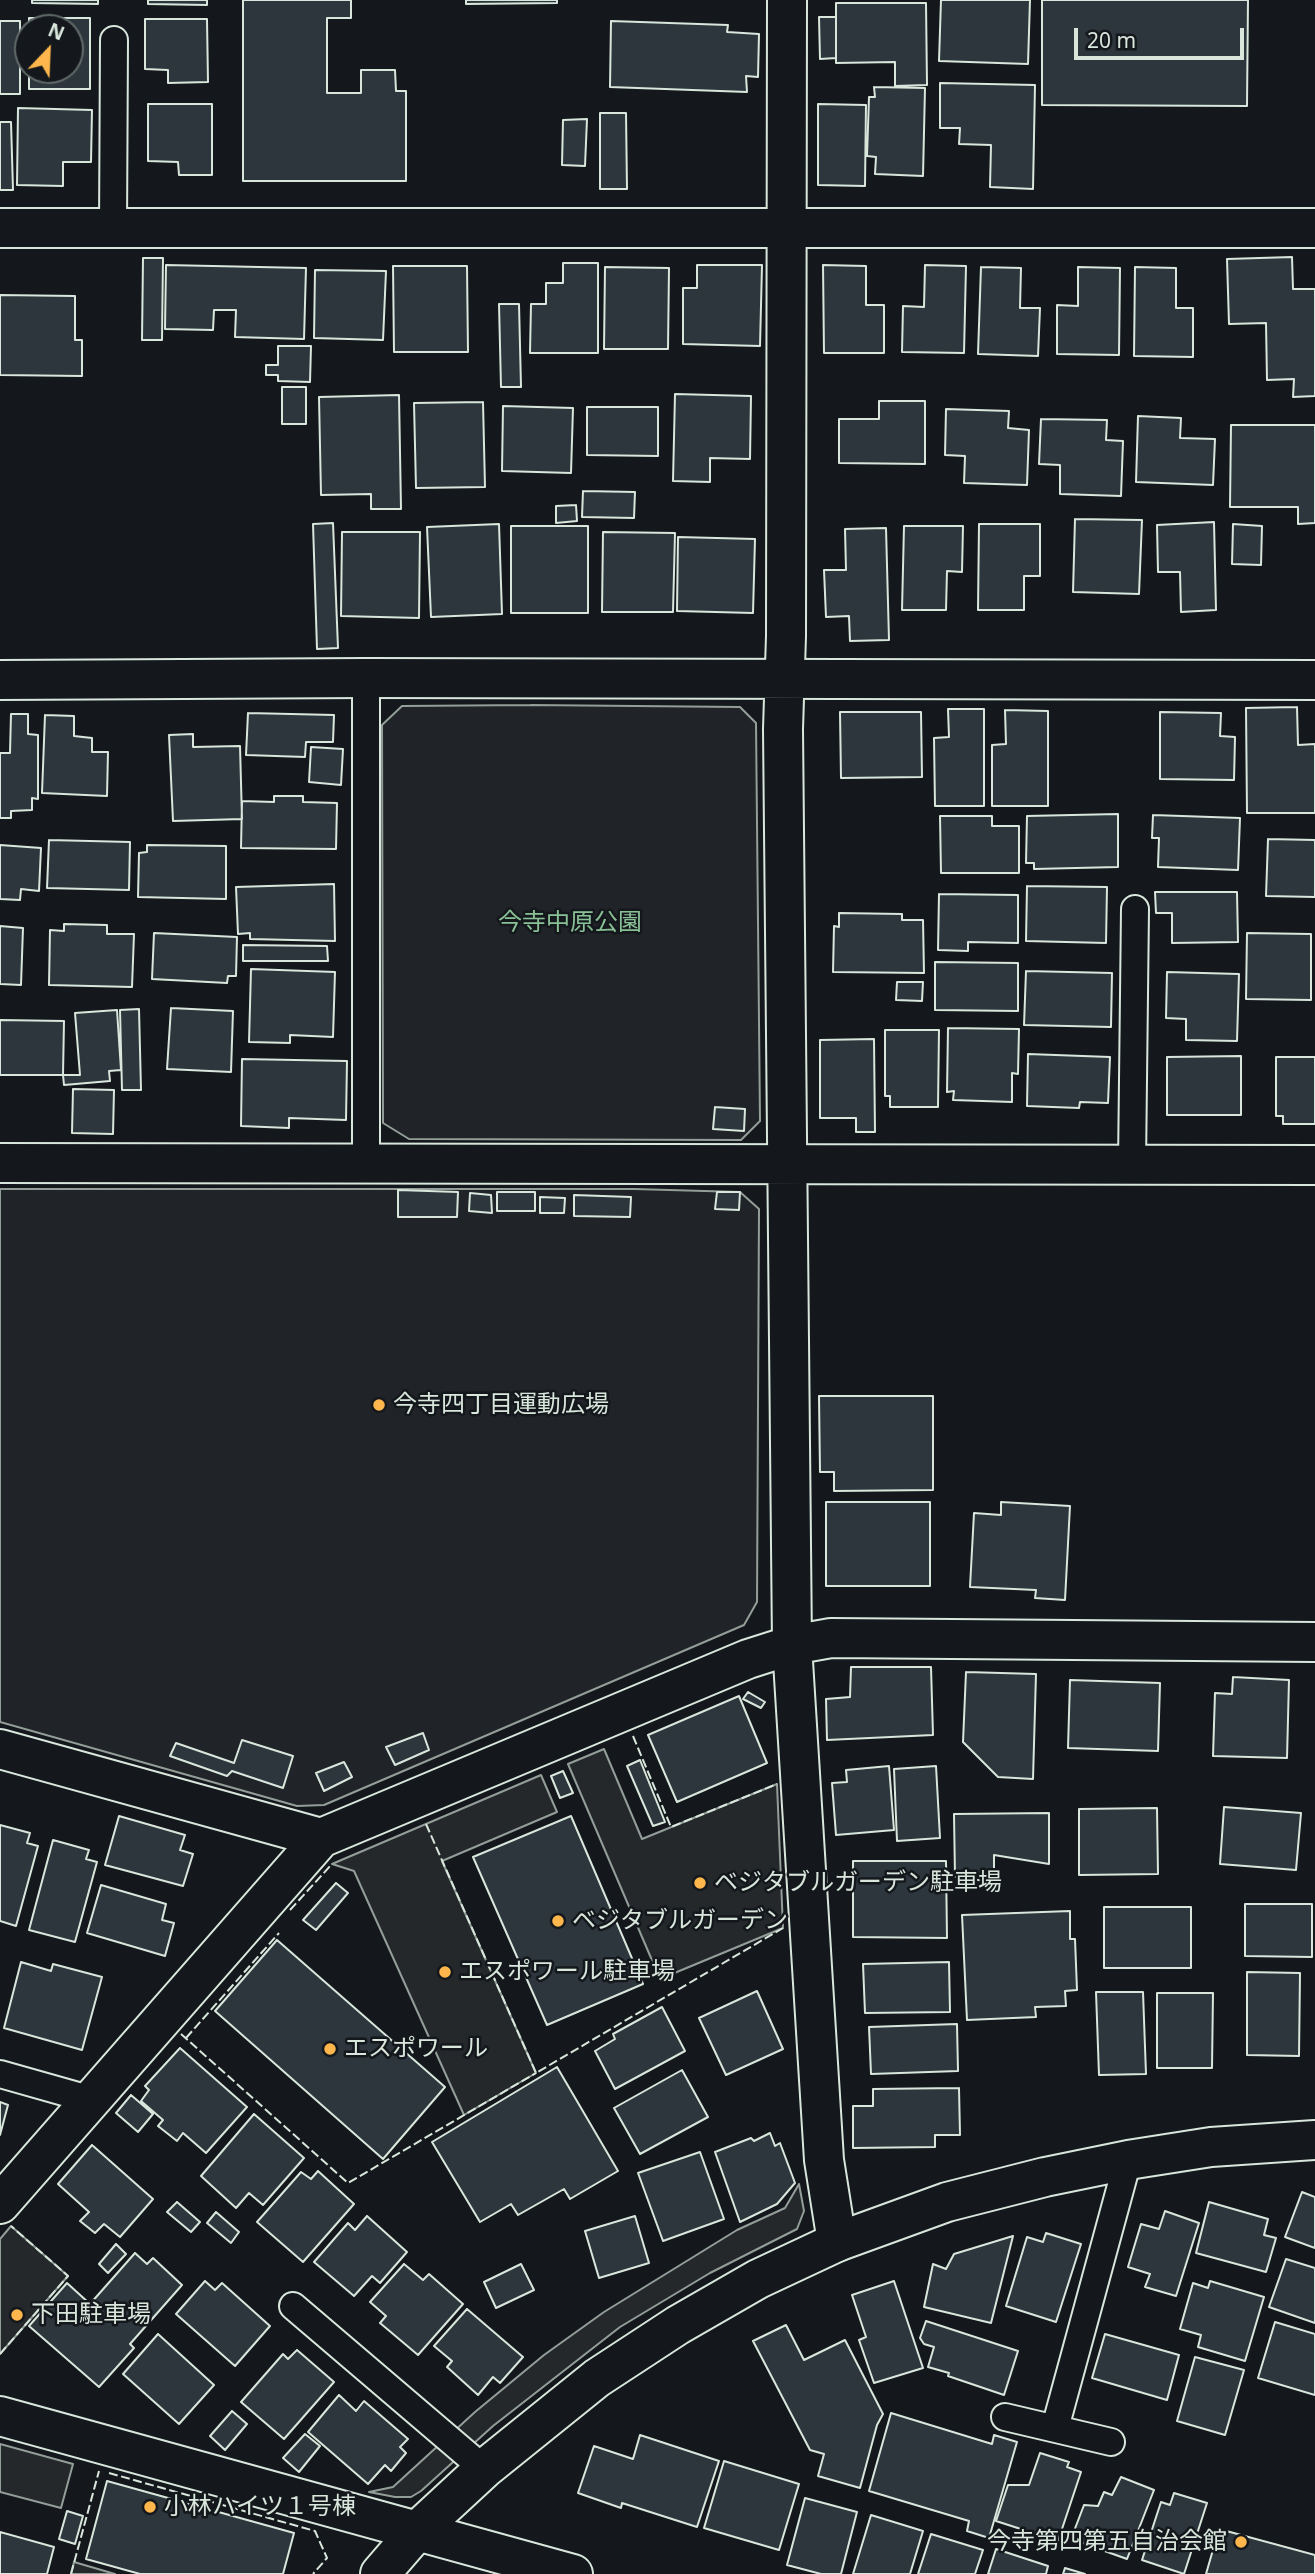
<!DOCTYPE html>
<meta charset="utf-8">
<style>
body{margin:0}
#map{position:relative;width:1315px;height:2574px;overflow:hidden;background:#14181c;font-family:"Noto Sans",sans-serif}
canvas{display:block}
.north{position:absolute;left:14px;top:14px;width:70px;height:70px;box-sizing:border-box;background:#14181c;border:2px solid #626a69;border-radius:50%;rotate:23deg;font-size:19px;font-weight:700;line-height:28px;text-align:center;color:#d8e6dc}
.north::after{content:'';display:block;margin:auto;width:24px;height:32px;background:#ffb74d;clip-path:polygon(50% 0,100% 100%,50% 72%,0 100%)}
.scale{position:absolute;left:1074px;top:28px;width:170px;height:32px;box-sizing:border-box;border:4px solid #d8e6dc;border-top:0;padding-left:9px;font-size:21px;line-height:24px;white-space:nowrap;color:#d8e6dc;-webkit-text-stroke:5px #14181c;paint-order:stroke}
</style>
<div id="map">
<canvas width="1315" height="2574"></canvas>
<div class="north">N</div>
<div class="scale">20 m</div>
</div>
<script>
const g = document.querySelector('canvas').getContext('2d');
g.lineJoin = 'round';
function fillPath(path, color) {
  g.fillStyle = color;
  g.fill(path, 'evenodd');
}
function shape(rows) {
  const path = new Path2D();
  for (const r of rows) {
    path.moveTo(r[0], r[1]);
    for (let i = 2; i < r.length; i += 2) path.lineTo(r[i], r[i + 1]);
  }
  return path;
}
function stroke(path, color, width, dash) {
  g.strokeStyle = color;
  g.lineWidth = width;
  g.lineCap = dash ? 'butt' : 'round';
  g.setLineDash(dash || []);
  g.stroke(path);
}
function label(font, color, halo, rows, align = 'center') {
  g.font = font + ' "Noto Sans","Noto Sans JP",sans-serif';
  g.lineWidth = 5;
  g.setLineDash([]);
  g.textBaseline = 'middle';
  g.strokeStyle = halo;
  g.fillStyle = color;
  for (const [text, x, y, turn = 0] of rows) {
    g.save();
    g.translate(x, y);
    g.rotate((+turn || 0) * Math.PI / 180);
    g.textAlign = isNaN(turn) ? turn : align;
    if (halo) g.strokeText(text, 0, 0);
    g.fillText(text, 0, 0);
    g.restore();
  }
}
const green = shape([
 [531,705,740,707,756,723,760,1121,741,1140,409,1139,383,1123,382,725,402,706,531,705],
 [0,1189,634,1189,740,1192,759,1209,757,1602,744,1625,324,1805,297,1806,0,1722,0,1189]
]);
fillPath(green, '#202428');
stroke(green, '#939e99', 2);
const parking = shape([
 [604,1749,642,1839,777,1784,783,1928,660,1979,568,1764,604,1749],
 [541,1775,557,1812,442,1861,536,2073,464,2115,354,1871,332,1864,541,1775],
 [799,2184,804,2211,797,2229,710,2273,620,2327,493,2426,421,2491,411,2497,395,2497,369,2492,393,2487,475,2412,544,2355,604,2312,737,2230,785,2208,799,2184],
 [11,2226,68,2276,0,2354,0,2239,11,2226],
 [0,2444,73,2464,61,2508,0,2492,0,2444],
 [74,2562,115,2574,71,2574,74,2562]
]);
fillPath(parking, '#24282b');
stroke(parking, '#939e99', 2);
const building = shape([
 [32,0,98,0,98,4,32,3,32,0],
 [148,0,207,0,207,5,148,4,148,0],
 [243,0,351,0,351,18,327,18,327,93,361,93,361,70,395,70,396,91,406,91,406,181,243,181,243,0],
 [466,0,557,0,557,3,466,4,466,0],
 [941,0,1030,0,1028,64,939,61,941,0],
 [1042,0,1248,0,1247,106,1042,105,1042,0],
 [836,3,926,3,927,85,895,86,895,62,836,63,836,3],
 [819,17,836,17,836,58,820,59,819,17],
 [29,18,90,18,90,89,29,89,29,70,70,70,70,28,29,28,29,18],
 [145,19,207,19,208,82,168,83,168,70,145,69,145,19],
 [0,21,20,21,20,94,0,94,0,21],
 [611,21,728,25,727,32,759,34,758,77,746,76,747,92,610,87,611,21],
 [940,83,1035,85,1033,189,990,187,991,145,959,144,960,128,940,128,940,83],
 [874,87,925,88,923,176,875,174,876,157,867,156,869,97,875,97,874,87],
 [148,104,212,104,212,175,179,175,178,162,148,161,148,104],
 [818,104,866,105,865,186,818,185,818,104],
 [18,108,92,110,91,162,63,162,63,186,17,185,18,108],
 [600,113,626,113,627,189,600,189,600,113],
 [587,119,585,166,562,165,563,120,587,119],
 [0,122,11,122,13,190,0,190,0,122],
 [1292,257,1293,289,1315,289,1315,396,1293,397,1294,379,1267,380,1266,323,1229,324,1227,259,1292,257],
 [143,258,163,258,162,340,142,340,143,258],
 [563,263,598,263,598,353,530,353,531,304,546,304,546,283,563,283,563,263],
 [166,265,306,268,304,339,235,337,236,310,214,310,213,330,165,329,166,265],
 [697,265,762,265,760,346,683,344,683,288,697,288,697,265],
 [823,265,866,266,866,305,884,305,884,353,824,353,823,265],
 [925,265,966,266,964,353,902,352,903,306,924,307,925,265],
 [393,266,467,266,468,352,394,352,393,266],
 [605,267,669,268,668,349,604,349,605,267],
 [981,267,1021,268,1020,308,1040,308,1038,356,978,354,981,267],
 [1078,267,1120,268,1119,355,1057,354,1057,305,1078,306,1078,267],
 [1135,267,1176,268,1176,308,1193,308,1193,357,1134,356,1135,267],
 [315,270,386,271,383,340,314,338,315,270],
 [0,295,75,296,75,340,82,340,82,376,0,375,0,295],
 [499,304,519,304,521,387,501,387,499,304],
 [278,346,311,346,310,382,278,381,278,375,266,375,266,365,278,365,278,346],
 [282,387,306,387,306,424,282,424,282,387],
 [675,394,751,396,750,459,710,458,710,482,673,481,675,394],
 [399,395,401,509,371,509,371,494,321,495,319,397,399,395],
 [879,401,925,401,925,464,839,463,839,419,879,419,879,401],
 [483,402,485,487,416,488,414,403,483,402],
 [503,406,573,408,571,473,502,471,503,406],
 [587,407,658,407,658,456,587,455,587,407],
 [946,409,1009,411,1008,428,1029,430,1027,485,964,483,965,456,945,455,946,409],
 [1138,416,1181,418,1180,438,1215,439,1213,485,1136,482,1138,416],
 [1041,419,1107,420,1106,440,1123,441,1121,496,1060,494,1060,465,1039,464,1041,419],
 [1231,425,1315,425,1315,523,1298,524,1298,507,1230,507,1231,425],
 [583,491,635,492,634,518,582,517,583,491],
 [576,505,577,521,556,523,556,506,576,505],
 [1075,519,1142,520,1139,594,1073,592,1075,519],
 [1214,522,1216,610,1181,612,1180,572,1158,572,1157,525,1214,522],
 [333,523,338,648,317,649,313,524,333,523],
 [499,524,502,614,431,617,427,527,499,524],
 [979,524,1040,524,1040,576,1024,576,1024,610,978,610,979,524],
 [1233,524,1262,526,1261,565,1232,564,1233,524],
 [511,526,588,526,588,613,511,613,511,526],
 [904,526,963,526,962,572,947,571,946,610,902,610,904,526],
 [886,528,889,640,850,641,849,616,826,617,824,570,846,570,845,529,886,528],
 [342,532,420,532,419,618,341,616,342,532],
 [603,532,675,533,673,612,602,612,603,532],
 [678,537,755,539,753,613,677,611,678,537],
 [1297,707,1298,745,1315,744,1315,813,1247,813,1246,708,1297,707],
 [948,709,984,709,984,806,935,806,934,738,949,737,948,709],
 [1005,710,1048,711,1048,806,992,806,992,745,1006,744,1005,710],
 [840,712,921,712,922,777,841,778,840,712],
 [1160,712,1221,713,1220,736,1235,737,1234,780,1160,779,1160,712],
 [248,713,334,715,333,742,306,742,305,757,246,755,248,713],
 [11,714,28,714,28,734,38,735,38,799,32,798,32,810,11,811,11,818,0,818,0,753,10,753,11,714],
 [45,715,74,716,74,736,92,738,92,752,108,752,107,796,42,793,45,715],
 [193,734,193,747,240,746,242,819,173,821,169,735,193,734],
 [311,747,343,749,341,785,309,782,311,747],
 [274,796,303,796,303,802,337,803,336,849,241,848,242,801,274,802,274,796],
 [1118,814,1118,867,1034,869,1034,863,1026,863,1027,816,1118,814],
 [1153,815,1240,818,1238,870,1158,867,1159,838,1152,838,1153,815],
 [940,816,992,816,992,826,1019,826,1019,873,941,873,940,816],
 [1268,839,1315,840,1315,897,1266,896,1268,839],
 [49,840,130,842,129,890,47,888,49,840],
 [0,845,41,848,39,891,21,889,20,900,0,899,0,845],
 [147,845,226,846,226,899,138,897,139,853,147,852,147,845],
 [334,884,335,941,250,939,250,933,238,934,236,887,334,884],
 [1027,886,1107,887,1106,943,1026,941,1027,886],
 [1155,892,1237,892,1238,942,1172,943,1172,913,1156,913,1155,892],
 [939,894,1018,895,1018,943,968,942,968,951,938,950,939,894],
 [839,913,902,914,902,920,923,920,924,973,833,972,834,926,839,927,839,913],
 [64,924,107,925,107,934,134,934,132,987,49,985,50,930,64,931,64,924],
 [0,926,23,928,21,985,0,984,0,926],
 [154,933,237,937,236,976,228,976,227,983,152,979,154,933],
 [1247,933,1311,934,1311,1000,1246,999,1247,933],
 [243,945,327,946,328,961,243,961,243,945],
 [935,962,1018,963,1018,1011,935,1010,935,962],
 [251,969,335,972,333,1037,290,1035,290,1043,249,1042,251,969],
 [1026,971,1112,973,1111,1027,1024,1025,1026,971],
 [1167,972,1239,974,1237,1041,1186,1040,1186,1019,1166,1018,1167,972],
 [897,982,923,982,922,1001,896,1000,897,982],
 [171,1008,233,1011,231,1072,167,1069,171,1008],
 [139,1009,141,1090,122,1090,120,1010,139,1009],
 [117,1010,121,1070,109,1071,110,1081,64,1085,63,1075,80,1075,75,1013,117,1010],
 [0,1020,64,1021,63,1075,0,1075,0,1020],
 [948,1028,1019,1029,1018,1074,1012,1073,1012,1102,953,1100,954,1091,947,1092,948,1028],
 [885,1030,939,1030,938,1107,890,1107,890,1096,885,1096,885,1030],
 [874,1039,875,1132,856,1132,856,1118,820,1118,820,1040,874,1039],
 [1028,1054,1110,1057,1108,1103,1080,1102,1079,1108,1027,1106,1028,1054],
 [1241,1056,1241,1115,1167,1115,1167,1057,1241,1056],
 [1276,1057,1315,1057,1315,1124,1283,1124,1283,1116,1276,1116,1276,1057],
 [242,1059,347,1061,346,1120,289,1118,289,1128,241,1126,242,1059],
 [73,1089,114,1090,113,1134,72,1133,73,1089],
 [715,1107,745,1109,744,1131,713,1129,715,1107],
 [398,1190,458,1192,457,1217,398,1217,398,1190],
 [497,1192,535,1192,535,1211,497,1211,497,1192],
 [717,1192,740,1192,739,1210,715,1209,717,1192],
 [470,1193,491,1195,492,1213,469,1211,470,1193],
 [574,1195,631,1197,630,1217,574,1216,574,1195],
 [540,1197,565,1198,564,1213,540,1213,540,1197],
 [819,1396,933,1396,933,1490,834,1491,834,1472,820,1472,819,1396],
 [826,1502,930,1502,930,1586,826,1586,826,1502],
 [1001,1502,1070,1506,1065,1600,1035,1598,1036,1590,970,1587,974,1513,1001,1515,1001,1502],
 [851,1667,931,1667,933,1735,827,1740,826,1699,850,1697,851,1667],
 [966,1672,1036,1674,1033,1779,998,1777,963,1742,966,1672],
 [1233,1677,1289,1680,1287,1758,1213,1756,1215,1693,1232,1694,1233,1677],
 [1070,1680,1160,1683,1158,1751,1068,1748,1070,1680],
 [748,1692,765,1702,761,1708,743,1699,748,1692],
 [739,1696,767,1763,677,1802,648,1735,739,1696],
 [423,1733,429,1750,395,1765,386,1747,423,1733],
 [242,1740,293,1756,283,1788,232,1771,227,1776,170,1756,176,1743,234,1763,242,1740],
 [640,1760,665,1822,653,1826,627,1766,640,1760],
 [344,1762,352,1777,324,1791,316,1773,344,1762],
 [889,1766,894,1830,836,1835,832,1783,847,1782,846,1770,889,1766],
 [936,1766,940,1838,897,1841,894,1769,936,1766],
 [563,1771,573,1793,560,1798,551,1776,563,1771],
 [1224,1807,1301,1813,1296,1870,1220,1864,1224,1807],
 [1157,1808,1158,1874,1079,1875,1079,1809,1157,1808],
 [1049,1813,1049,1864,994,1855,994,1882,955,1877,954,1814,1049,1813],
 [119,1816,185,1835,180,1850,193,1854,183,1886,105,1865,119,1816],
 [571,1816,643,1984,547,2025,473,1857,571,1816],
 [0,1825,30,1833,27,1843,38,1846,16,1926,0,1921,0,1825],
 [53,1840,89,1850,86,1859,97,1862,75,1942,29,1930,53,1840],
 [853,1861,946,1861,947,1938,853,1937,853,1861],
 [336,1883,348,1893,316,1930,303,1920,336,1883],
 [101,1885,166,1904,162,1920,174,1923,165,1956,87,1933,101,1885],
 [1245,1904,1312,1904,1312,1957,1245,1956,1245,1904],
 [1104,1907,1191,1907,1191,1968,1104,1968,1104,1907],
 [1070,1911,1070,1939,1075,1939,1077,1990,1065,1991,1066,2006,1035,2007,1036,2017,967,2020,962,1915,1070,1911],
 [277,1940,445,2087,383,2159,215,2011,277,1940],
 [21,1962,51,1971,53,1964,102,1977,82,2050,4,2028,21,1962],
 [949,1962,950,2012,865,2013,863,1964,949,1962],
 [1247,1972,1300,1973,1299,2056,1247,2055,1247,1972],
 [757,1991,783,2049,726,2075,699,2018,757,1991],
 [1096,1992,1143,1992,1146,2074,1099,2075,1096,1992],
 [1157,1993,1213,1993,1212,2068,1157,2068,1157,1993],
 [662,2007,685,2051,615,2089,595,2051,615,2039,613,2034,662,2007],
 [957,2024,958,2071,871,2074,869,2027,957,2024],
 [180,2048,247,2107,206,2153,183,2133,177,2141,158,2126,163,2120,141,2101,149,2090,145,2086,180,2048],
 [557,2067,618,2171,570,2199,564,2189,518,2215,511,2204,480,2222,432,2142,557,2067],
 [682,2070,708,2117,640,2154,614,2108,682,2070],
 [959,2088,960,2135,935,2135,935,2147,853,2148,853,2106,873,2106,873,2089,959,2088],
 [131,2095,153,2114,138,2132,116,2113,131,2095],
 [0,2102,8,2105,0,2135,0,2102],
 [254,2114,304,2158,263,2205,249,2193,236,2208,201,2176,254,2114],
 [770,2133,775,2146,780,2143,795,2183,777,2204,740,2222,715,2152,751,2138,754,2141,770,2133],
 [92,2145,153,2199,120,2237,104,2224,95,2233,80,2221,89,2212,58,2184,92,2145],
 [700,2152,724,2219,663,2241,638,2173,700,2152],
 [318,2171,354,2204,303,2262,257,2222,301,2172,311,2179,318,2171],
 [1302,2192,1315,2197,1315,2248,1285,2237,1302,2192],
 [177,2202,200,2222,191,2232,167,2212,177,2202],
 [1209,2202,1268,2219,1264,2235,1276,2238,1266,2272,1196,2253,1209,2202],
 [1165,2211,1199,2223,1176,2296,1145,2287,1150,2274,1128,2267,1141,2224,1159,2229,1165,2211],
 [216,2212,239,2232,231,2243,207,2223,216,2212],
 [367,2216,407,2252,380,2283,372,2276,354,2296,314,2262,348,2223,355,2230,367,2216],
 [635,2216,649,2263,599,2278,585,2231,635,2216],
 [1046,2233,1081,2244,1056,2322,1006,2306,1027,2237,1043,2242,1046,2233],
 [1013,2236,991,2323,924,2307,933,2264,946,2269,954,2254,1013,2236],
 [116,2244,126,2254,108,2273,99,2264,116,2244],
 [135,2253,147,2264,153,2258,182,2285,130,2344,134,2348,99,2387,29,2326,67,2283,90,2304,135,2253],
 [1286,2259,1315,2268,1315,2323,1269,2307,1286,2259],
 [404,2264,423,2280,429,2274,463,2304,418,2355,380,2323,386,2316,370,2302,404,2264],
 [521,2264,534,2290,496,2308,484,2282,521,2264],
 [205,2281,215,2290,222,2283,270,2326,235,2366,176,2314,205,2281],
 [894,2281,923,2368,874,2383,859,2340,866,2337,852,2295,894,2281],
 [1210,2281,1264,2297,1245,2361,1198,2347,1201,2335,1180,2329,1193,2283,1208,2288,1210,2281],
 [467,2309,523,2357,500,2383,493,2377,478,2395,447,2367,452,2361,434,2346,467,2309],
 [926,2321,1018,2351,1004,2395,948,2376,949,2373,928,2367,934,2347,924,2344,920,2338,926,2321],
 [1275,2322,1315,2334,1315,2395,1258,2378,1275,2322],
 [786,2325,804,2360,845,2340,883,2414,877,2425,860,2488,818,2476,824,2454,810,2450,753,2341,786,2325],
 [158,2334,214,2385,179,2424,123,2374,158,2334],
 [1105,2334,1179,2355,1167,2400,1092,2378,1105,2334],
 [297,2350,334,2382,284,2439,241,2402,283,2354,288,2359,297,2350],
 [1195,2357,1244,2370,1225,2435,1177,2421,1195,2357],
 [339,2395,356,2411,364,2401,408,2439,400,2447,406,2453,391,2471,385,2465,368,2484,308,2432,339,2395],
 [232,2411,247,2424,225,2450,210,2436,232,2411],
 [891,2413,992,2444,994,2435,1017,2442,989,2538,967,2531,969,2521,869,2491,891,2413],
 [305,2434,320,2446,299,2472,283,2458,305,2434],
 [640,2435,719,2461,697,2527,622,2503,621,2508,578,2493,594,2446,633,2459,640,2435],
 [1040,2453,1069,2462,1067,2467,1081,2472,1058,2541,996,2521,1008,2485,1029,2485,1040,2453],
 [724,2461,799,2484,779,2550,704,2528,724,2461],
 [1121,2477,1154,2490,1127,2559,1071,2539,1084,2505,1098,2506,1104,2492,1112,2495,1121,2477],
 [107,2481,294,2533,283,2574,140,2574,86,2559,107,2481],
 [1174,2493,1207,2503,1184,2574,1142,2560,1161,2502,1170,2505,1174,2493],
 [805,2498,857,2512,841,2574,821,2574,787,2565,805,2498],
 [67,2511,83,2516,75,2544,59,2539,67,2511],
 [871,2515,923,2531,910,2574,853,2574,871,2515],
 [1219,2529,1315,2555,1315,2574,1206,2574,1219,2529],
 [0,2532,54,2547,47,2574,0,2574,0,2532],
 [931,2534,983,2550,975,2574,918,2574,931,2534],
 [996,2549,1048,2566,1046,2574,988,2574,996,2549],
 [1065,2568,1085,2574,1063,2574,1065,2568]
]);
fillPath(building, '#2c363c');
stroke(building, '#d8e6dc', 2);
const lane = shape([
 [113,228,114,40],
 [366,1163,366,678],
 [1132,1165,1135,909],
 [0,2074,92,2100],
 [293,2306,484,2469],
 [1005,2417,1111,2442],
 [1055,2428,1128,2160]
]);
const street = shape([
 [787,0,786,636,783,729,792,1645,824,2160,837,2242],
 [0,228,1315,228],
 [0,680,366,678,1315,680],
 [0,1163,1315,1165],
 [0,1749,321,1838],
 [0,2204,321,1838,748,1659,792,1645,831,1638,1315,1642],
 [0,2416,573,2574]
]);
const secondary = shape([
 [380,2574,417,2531,484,2469,597,2378,678,2325,758,2279,837,2242,947,2202,1045,2177,1128,2160,1211,2147,1315,2140]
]);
stroke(lane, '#d8e6dc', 30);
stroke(street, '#d8e6dc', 42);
stroke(secondary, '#d8e6dc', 42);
stroke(lane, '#14181c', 26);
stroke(street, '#14181c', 38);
stroke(secondary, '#14181c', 38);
stroke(shape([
 [633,1736,671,1827,777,1784],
 [426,1824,536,2073,783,1928],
 [290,1910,332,1864],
 [181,2034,348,2183,536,2073],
 [186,2038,279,1933],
 [0,2354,68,2276,11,2226],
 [109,2473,315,2531,327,2558,313,2574],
 [71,2574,99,2471]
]), '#d8e6dc', 2, [9, 3.5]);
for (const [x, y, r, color] of [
 [379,1405,7,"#ffb74d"],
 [700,1883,7,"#ffb74d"],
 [558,1921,7,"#ffb74d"],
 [445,1972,7,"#ffb74d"],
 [330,2049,7,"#ffb74d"],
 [17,2315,7,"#ffb74d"],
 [150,2507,7,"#ffb74d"],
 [1241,2542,7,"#ffb74d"]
]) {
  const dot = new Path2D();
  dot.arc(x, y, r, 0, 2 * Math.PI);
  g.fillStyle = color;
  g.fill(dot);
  stroke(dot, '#14181c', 2.5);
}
label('24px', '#8ac095', '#14181c', [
 ["今寺中原公園",570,923]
]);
label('24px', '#d8e6dc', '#14181c', [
 ["今寺四丁目運動広場",393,1405],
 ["ベジタブルガーデン駐車場",714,1883],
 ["ベジタブルガーデン",572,1921],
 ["エスポワール駐車場",459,1972],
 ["エスポワール",344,2049],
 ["下田駐車場",31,2315],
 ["小林ハイツ１号棟",164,2507],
 ["今寺第四第五自治会館",1227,2542,"right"]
], 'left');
</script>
